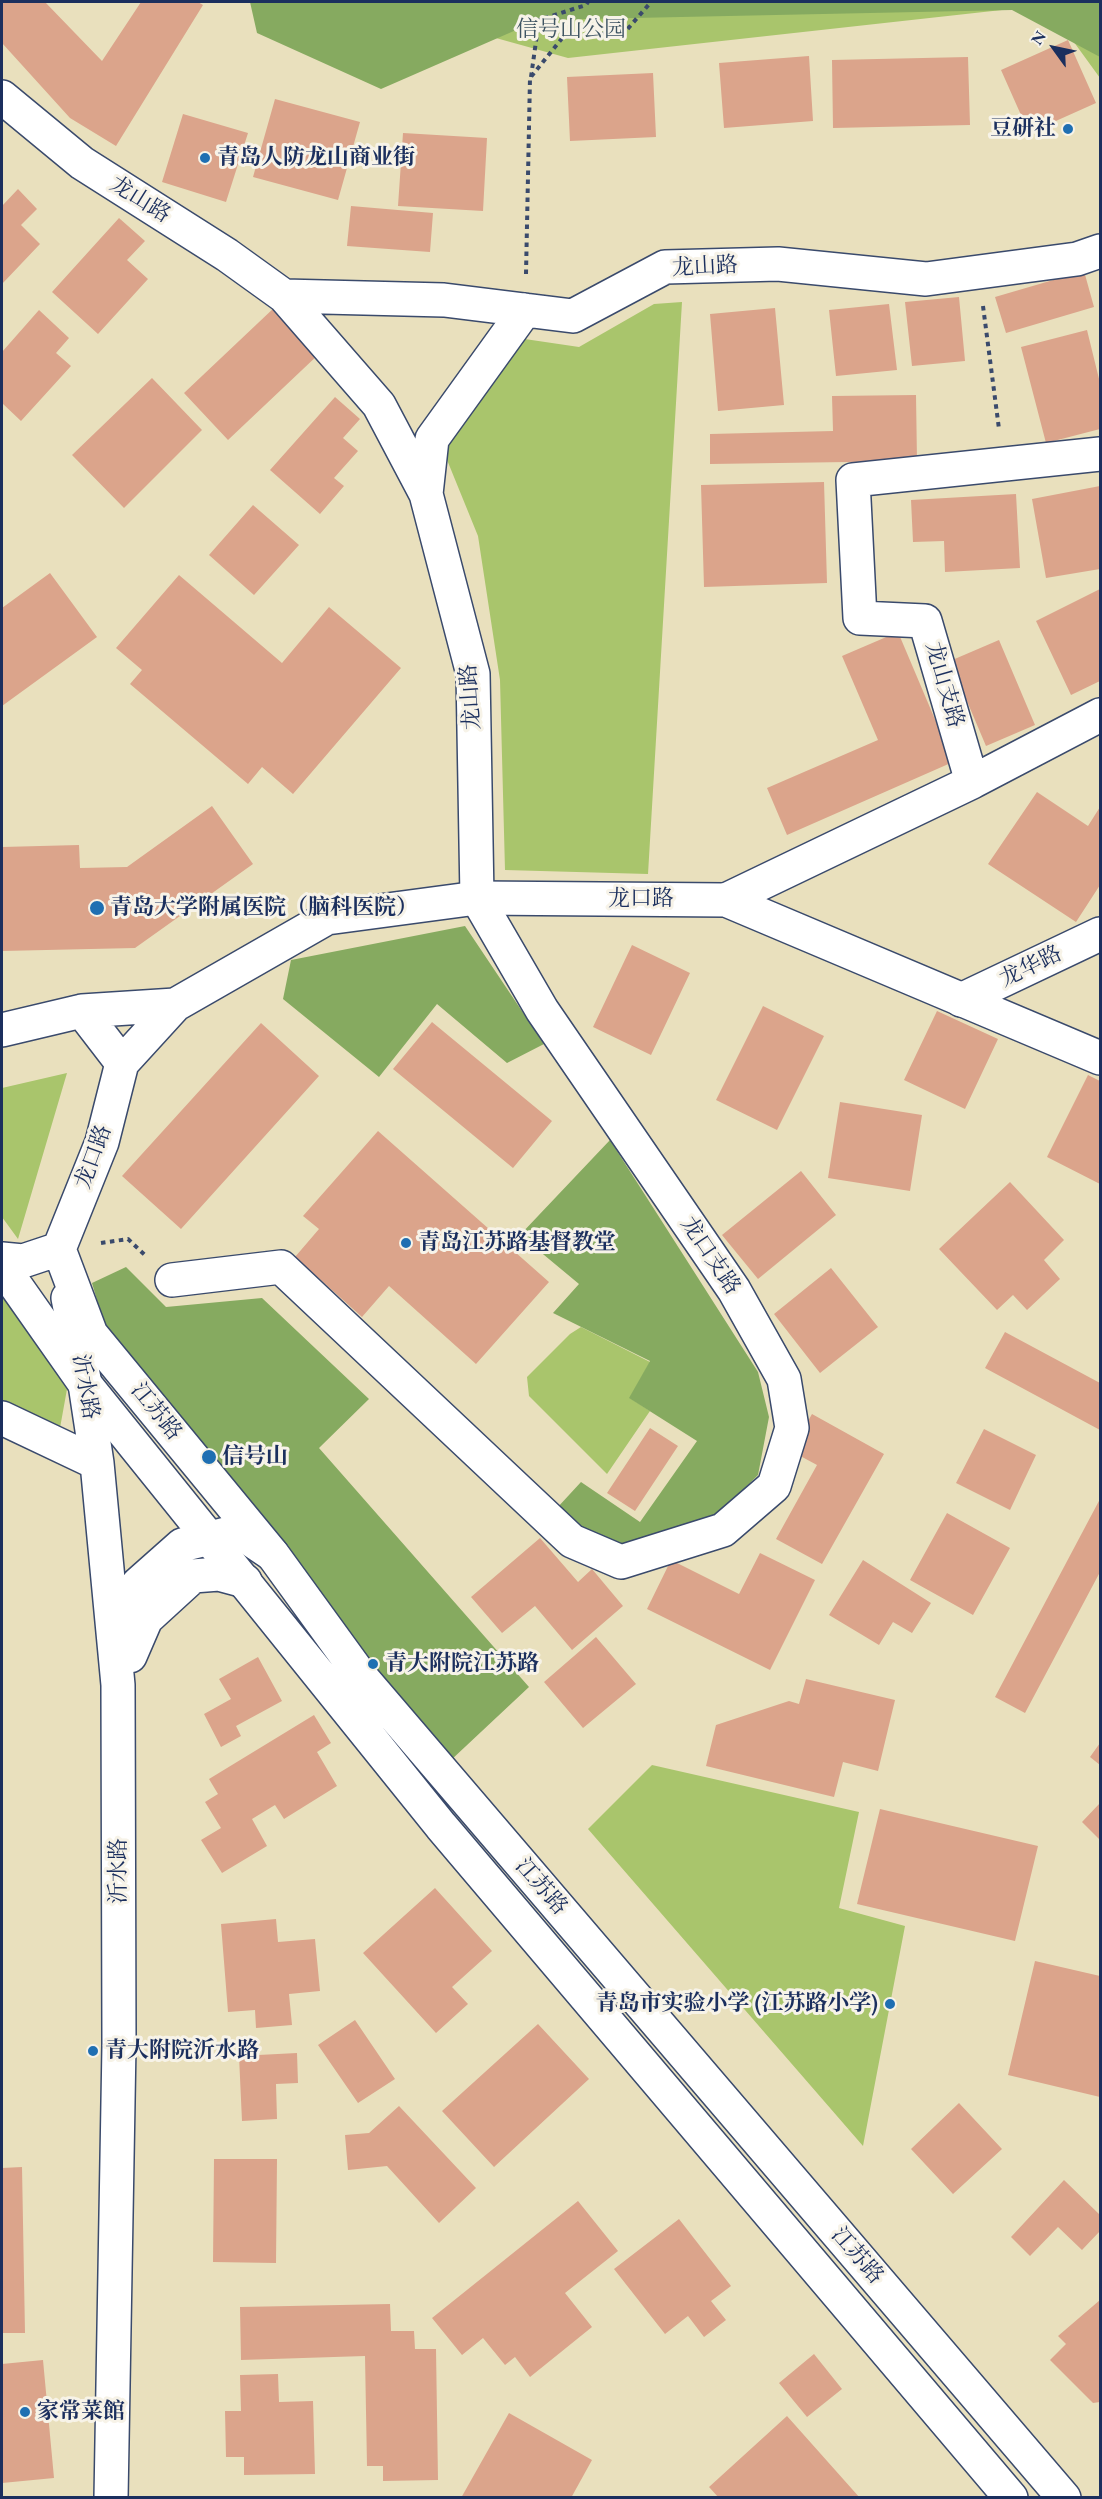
<!DOCTYPE html>
<meta charset="utf-8">
<style>
body{margin:0}
#map{position:relative;width:1102px;height:2499px;overflow:hidden;background:#e9e0bd;font-family:"EB Garamond",serif}
canvas{display:block}
.frame{position:absolute;inset:0;border:3px solid #1b2f5e;pointer-events:none}
.north{position:absolute;left:1024px;top:18px;width:60px;height:60px;-webkit-text-stroke:4px #f7f3e8;paint-order:stroke;rotate:303deg;font-size:16px;font-weight:700;line-height:24px;text-align:center;color:#1b2f5e}
.north::after{content:'';display:block;margin:auto;width:21px;height:27px;background:#1b2f5e;clip-path:polygon(50% 0,100% 100%,50% 72%,0 100%)}
</style>
<div id="map">
<canvas width="1102" height="2499"></canvas>
<div class="frame"></div>
<div class="north">N</div>
</div>
<script>
const g = document.querySelector('canvas').getContext('2d');
g.lineJoin = 'round';
function fillPath(path, color) {
  g.fillStyle = color;
  g.fill(path, 'evenodd');
}
function shape(rows) {
  const path = new Path2D();
  for (const r of rows) {
    path.moveTo(r[0], r[1]);
    for (let i = 2; i < r.length; i += 2) path.lineTo(r[i], r[i + 1]);
  }
  return path;
}
function stroke(path, color, width, dash) {
  g.strokeStyle = color;
  g.lineWidth = width;
  g.lineCap = dash ? 'butt' : 'round';
  g.setLineDash(dash || []);
  g.stroke(path);
}
function label(font, color, halo, rows, align = 'center') {
  g.font = font + ' "EB Garamond","Noto Serif SC",serif';
  g.lineWidth = 6;
  g.setLineDash([]);
  g.textBaseline = 'middle';
  g.strokeStyle = halo;
  g.fillStyle = color;
  for (const [text, x, y, turn = 0] of rows) {
    g.save();
    g.translate(x, y);
    g.rotate((+turn || 0) * Math.PI / 180);
    g.textAlign = isNaN(turn) ? turn : align;
    if (halo) g.strokeText(text, 0, 0);
    g.fillText(text, 0, 0);
    g.restore();
  }
}
fillPath(shape([
 [366,2,1100,2,1100,78,1047,5,568,58],
 [682,302,648,874,505,870,500,680,478,536,443,450,518,338,579,347,654,304],
 [67,1073,18,1239,2,1217,2,1088],
 [2,1287,69,1378,60,1428,2,1401],
 [581,1327,650,1362,630,1398,650,1411,607,1474,529,1396,527,1377,570,1334],
 [652,1765,859,1812,839,1908,905,1926,863,2146,588,1829]
]), '#a9c56c');
fillPath(shape([
 [250,2,1100,2,1100,57,1012,10,539,20,381,89,257,33],
 [465,926,544,1044,507,1063,437,1004,379,1077,283,999,291,960],
 [610,1140,758,1372,769,1417,758,1475,715,1518,626,1547,592,1536,557,1508,581,1482,640,1522,697,1441,629,1398,650,1361,553,1313,579,1284,520,1235],
 [126,1267,166,1307,262,1298,369,1399,319,1448,529,1687,450,1761,116,1365,92,1283]
]), '#86aa60');
fillPath(shape([
 [2,2,45,2,102,61,141,2,198,2,203,5,116,146,70,118,2,43],
 [1068,40,1096,103,1029,133,1001,70],
 [809,56,813,121,724,128,719,63],
 [968,57,970,125,833,128,832,60],
 [653,73,656,137,570,141,567,77],
 [275,99,360,122,338,200,253,177],
 [183,114,248,133,226,202,162,182],
 [403,133,487,138,483,211,398,206],
 [18,189,37,209,21,225,40,244,2,284,2,206],
 [351,206,433,213,430,252,347,246],
 [119,218,145,241,127,260,148,279,98,334,52,292],
 [1084,271,1094,307,1006,333,995,297],
 [959,297,965,361,912,366,905,302],
 [889,304,897,370,836,376,829,310],
 [276,306,320,353,228,440,184,393],
 [775,308,784,405,718,411,710,314],
 [39,310,69,338,56,353,71,366,21,421,2,403,2,352],
 [1087,330,1100,383,1100,429,1046,443,1021,347],
 [152,378,202,430,124,508,72,455],
 [916,395,917,461,710,464,710,434,833,431,832,396],
 [335,397,360,419,343,438,358,451,334,478,344,486,320,514,270,470],
 [824,482,827,583,704,587,701,485],
 [1100,486,1100,569,1046,578,1032,499],
 [1016,494,1020,568,945,572,944,541,913,542,911,500],
 [253,505,299,545,254,595,209,555],
 [50,573,97,637,2,706,2,608],
 [179,575,282,663,329,607,401,668,293,794,262,767,248,784,130,684,142,670,116,648],
 [1100,589,1100,681,1071,695,1036,621],
 [898,632,953,762,787,835,767,788,878,740,842,656],
 [999,640,1035,725,986,746,950,661],
 [1037,792,1088,826,1100,807,1100,885,1076,922,988,864],
 [212,806,253,864,135,948,2,951,2,847,79,845,80,868,127,867],
 [632,945,690,973,651,1055,593,1027],
 [763,1006,824,1036,777,1130,716,1100],
 [937,1011,998,1039,965,1109,904,1080],
 [432,1022,552,1121,513,1168,393,1069],
 [261,1023,319,1076,181,1229,122,1176],
 [1088,1075,1100,1081,1100,1184,1047,1157],
 [840,1102,922,1115,910,1191,828,1178],
 [378,1131,549,1282,476,1364,389,1286,362,1317,295,1257,319,1229,303,1216],
 [801,1171,836,1215,758,1279,722,1235],
 [1010,1182,1064,1240,1044,1260,1060,1279,1027,1310,1013,1295,997,1310,939,1249],
 [831,1268,878,1327,820,1373,774,1314],
 [1005,1332,1100,1383,1100,1430,985,1368],
 [812,1414,884,1454,822,1564,776,1539,817,1465,791,1451],
 [650,1428,678,1446,635,1511,607,1493],
 [984,1429,1036,1455,1010,1510,956,1483],
 [1100,1499,1100,1572,1025,1713,995,1697],
 [947,1513,1010,1548,973,1615,910,1580],
 [540,1538,578,1582,592,1569,623,1606,572,1650,535,1606,502,1633,471,1597],
 [760,1553,815,1580,770,1670,647,1609,671,1560,739,1594],
 [863,1560,931,1603,912,1633,893,1622,879,1645,829,1615],
 [596,1637,636,1684,583,1728,544,1682],
 [258,1657,282,1701,236,1726,241,1736,221,1747,204,1714,231,1699,219,1679],
 [806,1679,895,1700,878,1771,843,1762,834,1797,706,1766,716,1725,789,1701,799,1704],
 [314,1715,331,1743,317,1752,337,1786,284,1819,275,1805,252,1819,267,1846,222,1873,201,1840,221,1828,205,1802,218,1794,209,1779],
 [1100,1743,1100,1765,1090,1757],
 [1100,1803,1100,1840,1082,1822],
 [880,1809,1038,1846,1015,1941,857,1904],
 [435,1888,492,1951,452,1987,468,2004,436,2033,363,1953],
 [276,1919,278,1942,315,1939,320,1991,289,1994,292,2025,256,2028,255,2010,228,2012,221,1924],
 [1035,1961,1100,1976,1100,2097,1008,2075],
 [355,2020,395,2079,358,2103,318,2045],
 [538,2024,589,2079,494,2167,442,2111],
 [297,2053,298,2083,276,2084,277,2119,242,2121,239,2056],
 [959,2103,1002,2149,953,2194,911,2149],
 [399,2106,476,2188,439,2223,387,2166,348,2170,345,2135,369,2133],
 [214,2159,277,2159,276,2263,213,2262],
 [22,2167,25,2333,2,2333,2,2168],
 [1064,2180,1100,2215,1100,2231,1082,2250,1058,2227,1030,2256,1011,2237],
 [578,2201,618,2251,565,2293,592,2327,530,2377,515,2357,505,2365,483,2338,462,2355,432,2318],
 [679,2219,731,2286,711,2301,726,2320,704,2337,688,2316,665,2334,614,2269],
 [1100,2300,1100,2402,1093,2403,1050,2360,1066,2344,1058,2336],
 [390,2304,391,2331,414,2331,415,2349,436,2349,438,2480,383,2481,383,2466,367,2466,365,2356,241,2360,240,2307],
 [814,2354,842,2389,807,2417,779,2383],
 [43,2360,54,2478,2,2483,2,2364],
 [278,2374,279,2402,313,2401,315,2474,244,2475,244,2457,226,2457,225,2411,241,2411,240,2375],
 [509,2413,592,2460,571,2498,461,2498],
 [787,2416,860,2498,719,2498,709,2487]
]), '#dba48b');
const minor = shape([
 [2,97,82,163,227,255,284,296,379,405,426,494,473,674,477,898,542,1010,734,1290,784,1379,792,1428,774,1486,723,1530,621,1562,572,1541,281,1267,172,1280],
 [284,296,444,300,573,316,665,267,778,264,926,279,1077,259,1100,251],
 [426,494,432,439,525,310],
 [972,782,1100,715],
 [726,900,972,782,925,621,860,618,853,480,1100,454],
 [961,1000,1100,934],
 [68,1298,85,1384,97,1463,118,1685,119,2045,111,2498],
 [2,1418,97,1463],
 [122,1639,124,1615,138,1584,182,1545,238,1531,272,1554],
 [130,1656,146,1619,193,1576,219,1574,245,1581]
]);
const major = shape([
 [82,1011,175,1005],
 [2,1030,82,1011,122,1063],
 [59,1249,91,1334,273,1555,363,1679,1064,2498],
 [59,1249,102,1142,122,1063,175,1005,327,918,477,898,726,900,1100,1058],
 [2,1259,23,1261,59,1249],
 [2,1266,85,1384,441,1826,1011,2498]
]);
stroke(minor, '#3a4a6c', 36);
stroke(major, '#3a4a6c', 36);
stroke(shape([
 [531,77,539,20,586,5,588,2],
 [526,274,530,78,563,37,625,32,651,2],
 [983,306,999,429],
 [101,1243,128,1239,147,1257]
]), '#3a4a6c', 4, [4.5, 4.5]);
stroke(minor, '#fff', 33);
stroke(major, '#fff', 33);
for (const [x, y, r, color] of [
 [1068,129,6,"#1f6fb2"],
 [205,158,6,"#1f6fb2"],
 [97,908,8,"#1f6fb2"],
 [406,1243,6,"#1f6fb2"],
 [209,1457,8,"#1f6fb2"],
 [373,1664,6,"#1f6fb2"],
 [890,2004,6,"#1f6fb2"],
 [93,2051,6,"#1f6fb2"],
 [25,2412,6,"#1f6fb2"]
]) {
  const dot = new Path2D();
  dot.arc(x, y, r, 0, 2 * Math.PI);
  g.fillStyle = color;
  g.fill(dot);
  stroke(dot, '#f7f3e8', 2);
}
label('22px', '#3e5462', '#f7f3e8', [
 ["信号山公园",571,30]
]);
label('bold 22px', '#1b2f5e', '#f7f3e8', [
 ["豆研社",1056,129,"right"],
 ["青岛人防龙山商业街",217,158],
 ["青岛大学附属医院（脑科医院）",110,908],
 ["青岛江苏路基督教堂",418,1243],
 ["信号山",222,1457],
 ["青大附院江苏路",385,1664],
 ["青岛市实验小学 (江苏路小学)",878,2004,"right"],
 ["青大附院沂水路",105,2051],
 ["家常菜館",37,2412]
], 'left');
label('22px', '#1b2f5e', '#f7f3e8', [
 ["龙山路",140,200,32],
 ["龙山路",705,267,-3],
 ["龙山支路",944,685,74],
 ["龙山路",471,697,-94],
 ["龙口路",641,899],
 ["龙华路",1031,967,-26],
 ["龙口路",94,1157,-70],
 ["龙口支路",710,1256,56],
 ["沂水路",85,1387,80],
 ["江苏路",156,1412,51],
 ["沂水路",119,1871,-90],
 ["江苏路",541,1887,49],
 ["江苏路",857,2256,49]
]);
</script>
